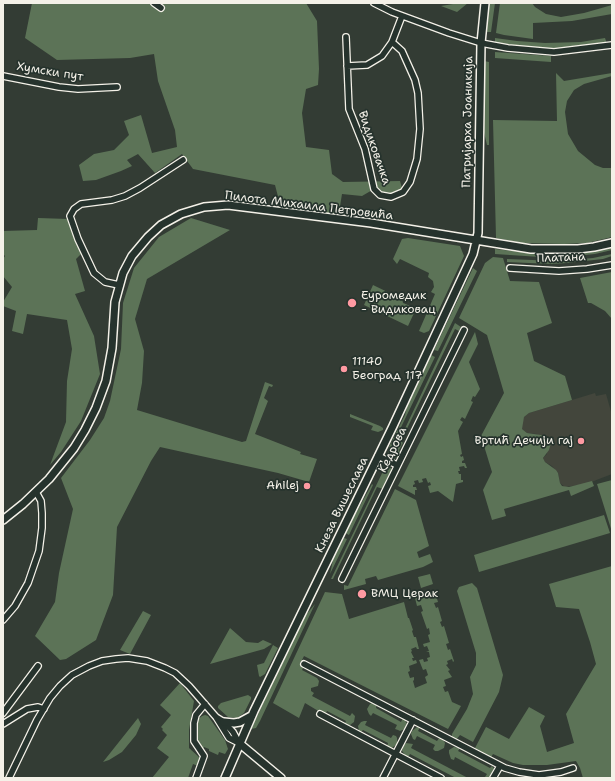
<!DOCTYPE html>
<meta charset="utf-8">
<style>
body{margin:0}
#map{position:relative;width:615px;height:781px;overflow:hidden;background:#333c34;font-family:"Shantell Sans",sans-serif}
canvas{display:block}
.frame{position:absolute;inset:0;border:4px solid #f4f1e8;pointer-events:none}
</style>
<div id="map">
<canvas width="615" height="781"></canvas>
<div class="frame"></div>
</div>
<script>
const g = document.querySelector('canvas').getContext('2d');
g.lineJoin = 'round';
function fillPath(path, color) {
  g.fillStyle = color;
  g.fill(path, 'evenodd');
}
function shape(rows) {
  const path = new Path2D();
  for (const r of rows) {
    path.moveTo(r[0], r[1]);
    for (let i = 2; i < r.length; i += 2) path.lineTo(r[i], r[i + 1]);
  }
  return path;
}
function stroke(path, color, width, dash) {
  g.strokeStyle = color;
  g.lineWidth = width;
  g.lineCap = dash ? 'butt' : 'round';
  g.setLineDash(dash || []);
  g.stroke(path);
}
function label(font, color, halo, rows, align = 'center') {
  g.font = font + ' "Shantell Sans",sans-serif';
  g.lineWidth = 3.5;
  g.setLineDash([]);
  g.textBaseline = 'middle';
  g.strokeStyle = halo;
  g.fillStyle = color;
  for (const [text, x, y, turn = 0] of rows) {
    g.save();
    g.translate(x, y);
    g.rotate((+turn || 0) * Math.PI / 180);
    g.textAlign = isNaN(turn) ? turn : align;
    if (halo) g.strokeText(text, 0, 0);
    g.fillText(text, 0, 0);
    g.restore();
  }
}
fillPath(shape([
 [595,393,596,396,606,394,612,415,612,474,586,484,565,487,560,483,558,473,552,466,545,462,543,458,547,454,537,434,527,433,522,429,522,422,524,417,529,413]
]), '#43463c');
fillPath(shape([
 [32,3,306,3,317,21,319,69,318,85,306,89,302,113,306,147,329,150,332,174,343,182,400,181,403,192,387,196,374,189,362,196,342,194,338,219,282,212,275,185,193,169,182,154,155,173,138,154,127,160,132,166,121,171,96,180,83,181,79,165,94,154,114,150,129,135,124,121,141,115,152,153,177,147,175,130,158,81,154,54,130,58,57,60,25,38],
 [459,3,468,3,457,12,441,6],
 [489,3,495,3,491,32,486,32],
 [500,3,532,3,535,7,546,14,561,17,584,13,612,5,612,14,572,21,533,23,533,39,504,35,496,33],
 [495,38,517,41,545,43,581,42,605,38,607,44,561,49,534,48,495,43],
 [495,52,551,56,551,62,495,58],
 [484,61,489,62,489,145,487,145,483,128],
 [556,73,564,81,612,73,612,76,584,84,574,90,567,101,565,112,568,134,578,151,595,165,603,168,612,168,612,237,587,243,564,244,522,243,496,238,493,120,557,121],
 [38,218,68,219,74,230,83,252,76,259,85,291,75,294,94,336,100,374,81,421,61,452,50,465,66,422,67,381,72,349,67,320,27,314,23,334,12,331,16,311,3,306,3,302,12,287,3,276,3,259,5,256,3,254,3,231,37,230],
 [191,218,230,230,147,279,135,319,144,351,142,383,137,410,242,442,246,441,265,382,273,385,272,387,269,386,264,398,268,401,255,434,301,452,300,454,317,459,309,482,278,473,160,447,151,461,117,527,113,595,96,640,66,659,60,660,35,636,55,602,59,573,73,509,61,478,90,440,104,418,110,401,121,349,123,303,134,268,159,237],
 [408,238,460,246,464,256,429,331,424,333,419,331,435,294,431,292,434,287,433,281,428,277,429,273,400,259,397,264,393,259,402,239],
 [612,247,612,250,595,254,556,258,556,255,585,253],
 [495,249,540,254,540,257,495,254],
 [612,254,612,256,603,259,567,263,551,264,507,262,507,259,558,261,593,258],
 [493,257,503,258,510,281,539,282,552,323,527,333,534,361,565,376,572,400,529,413,524,417,522,429,527,433,541,435,549,439,551,443,549,450,543,458,545,462,556,470,558,473,560,483,562,486,569,487,592,481,594,486,571,496,569,490,504,509,506,516,492,520,483,490,492,472,481,436,504,393,487,335,459,318,485,263],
 [473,268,477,271,438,351,434,350],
 [612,272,612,319,605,311,591,303,588,303,580,278],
 [373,285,402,299,403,303,413,307,415,311,408,326,364,305],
 [455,323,461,327,459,331,455,329,401,441,403,443,399,450,400,453,398,457,393,459,391,458],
 [475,332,478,344,469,362,480,389,475,397,473,396,471,401,473,402,465,419,462,417,460,420,463,422,458,431,462,454,460,455,461,457,463,456,464,460,462,461,462,463,465,463,467,468,465,468,464,466,459,467,460,471,458,471,459,474,461,474,461,480,463,480,463,482,456,484,453,502,438,491,430,493,428,486,431,485,430,482,428,483,426,478,422,479,423,482,419,483,418,480,414,481,415,484,413,485,413,487,416,487,417,490,415,490,415,495,398,486],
 [431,355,435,357,388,454,389,447,405,415,407,406],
 [350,414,380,426,383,428,383,430,378,432,371,430,373,426,350,417],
 [387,463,392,470,383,489,377,487,333,579,331,579],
 [612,480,612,532,597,484],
 [372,484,373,485,349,535,345,533],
 [395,489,416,500,429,546,417,552,419,558,430,554,433,562,423,567,378,580,376,576,365,579,366,584,344,590,344,585,348,586],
 [604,515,610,533,479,572,474,555],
 [344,538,347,539,330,574,333,560],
 [612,566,612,778,583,778,580,768,576,761,547,765,523,765,513,763,493,754,490,759,474,750,486,727,509,739,529,707,545,716,540,726,547,752,574,743,566,714,596,664,590,642,579,609,556,607,549,584],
 [430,574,433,584,421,588,418,577],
 [472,583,477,588,503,675,499,692,473,742,460,735,456,740,452,737,452,734,467,709,473,694,470,677,476,665,476,653,457,591,459,587],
 [325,592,342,594,349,619,404,602,408,618,409,618,413,630,412,631,414,637,416,637,419,649,417,649,416,647,411,649,412,651,411,652,414,658,412,658,413,661,416,660,417,663,409,666,410,671,408,672,410,678,414,677,414,680,413,681,415,688,427,683,425,677,428,675,426,669,423,670,419,660,423,659,424,662,428,661,427,658,430,657,429,652,426,652,429,651,427,646,424,647,423,644,430,642,428,635,430,634,429,628,427,629,421,612,423,611,421,605,417,606,415,598,435,592,438,602,434,603,436,608,438,607,442,621,440,622,442,627,444,626,449,643,446,644,448,650,450,649,454,661,453,662,452,659,447,661,448,664,446,665,450,670,448,671,452,677,444,680,446,686,443,687,445,692,448,691,452,702,461,706,448,729,304,656,300,664,304,666,302,670,317,678,319,681,318,686,311,688,311,691,314,693,312,696,350,716,352,713,355,716,354,722,350,725,344,725,346,721,327,711,325,715,305,703,299,718,273,703],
 [315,604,260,721,256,728,251,729,305,616],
 [143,611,151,615,130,654,120,650],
 [230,628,246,642,258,643,263,640,272,644,264,649,210,664],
 [273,645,278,648,265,674,260,677,259,676,257,665,264,663],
 [180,683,194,701,189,730,189,748,200,758,200,760,198,766,193,764,188,778,152,778,169,757,157,748,167,735,162,730,163,729,161,727,171,715,160,705],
 [248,695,251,697,251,699,244,713,237,718,228,717,218,708,218,706,221,703],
 [372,703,377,704,376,708,401,722,403,718,405,720,407,724,405,729,400,731,398,730,395,729,397,725,373,713,371,716,369,714,367,709,370,704],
 [205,715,208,716,225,740,228,749,225,754,219,752,218,755,209,751,209,749,204,747,203,749,197,741,197,720,202,716],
 [138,718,141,724,136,735,122,752,109,760,103,762],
 [364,721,367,721,365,725,391,738,393,735,396,736,397,738,397,744,392,748,389,748,387,747,388,743,363,730,360,733,359,731,358,726,361,722],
 [417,727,420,727,418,731,437,741,440,737,442,738,445,743,444,748,438,751,435,751,433,749,435,745,417,736,415,740,413,739,411,734,412,731],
 [406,743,413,744,411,748,468,778,456,778,410,754,408,757,406,756,402,751,403,746],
 [454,747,460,748,458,751,490,768,492,766,495,770,491,777,485,777,487,774,455,757,454,760,451,759,449,753,449,750]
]), '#5c7357');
const street = shape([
 [154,3,161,8],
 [374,3,392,12,449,33,481,43,508,48,554,52,612,45],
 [346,37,349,109,365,149,374,189,380,195,391,197,403,192,410,182,417,159,420,129,418,93,415,80,402,51,392,42],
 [347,66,367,65,382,56,392,42,402,16],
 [3,76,59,87,78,89,117,87],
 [510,268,559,271,587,269,612,265],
 [119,285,105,282,94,273,78,239,70,216,74,209,81,204,112,200,125,196,140,188,183,160],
 [378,456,397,465],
 [342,579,464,330],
 [3,620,15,606,28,583,39,551,42,528,42,513,41,501,36,492],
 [304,664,505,768,519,772,539,775,561,772,573,768],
 [3,713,38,666],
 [320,714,441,778],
 [216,717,229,738,239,743],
 [3,724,27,709,38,707,44,709],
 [9,778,37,720,50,698,60,686,72,675,89,666,102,661,116,659,128,658,147,661,165,668,175,673,189,686,216,717,224,722,233,732,239,743],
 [196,778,204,756,194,741,194,723,196,715,205,704],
 [383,778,413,720],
 [493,778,500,766]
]);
const secondary = shape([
 [3,520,23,504,49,479,74,448,85,430,96,408,106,381,112,348,115,302,123,273,132,256,148,237,161,225,181,214,204,207,228,205,371,223,531,249,578,249,594,247,612,243],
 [224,722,234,723,240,722,251,716],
 [239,743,281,778],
 [225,778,254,711,393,426,473,254,478,233,481,43,485,3]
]);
stroke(street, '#f4f1e8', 8);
stroke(secondary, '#f4f1e8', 10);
stroke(street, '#26332d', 5.5);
stroke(secondary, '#26332d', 7);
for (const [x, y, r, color] of [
 [352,303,5,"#ff9aa2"],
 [344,369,4,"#ff9aa2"],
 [581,441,4,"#ff9aa2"],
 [307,486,4,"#ff9aa2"],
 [362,594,5,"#ff9aa2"]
]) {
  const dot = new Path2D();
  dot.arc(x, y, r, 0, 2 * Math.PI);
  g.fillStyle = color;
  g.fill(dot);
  stroke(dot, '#26332d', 1.5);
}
label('12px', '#f4f1e8', '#26332d', [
 ["Хумски пут",50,72,9],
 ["Патријарха Јоаникија",468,122,-89],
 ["Видиковачка",374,148,71],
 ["Пилота Михаила Петровића",309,206,7],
 ["Платана",561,258,-2],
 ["Кедрова",393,450,-64],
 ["Кнеза Вишеслава",342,505,-64]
]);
label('12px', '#f4f1e8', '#26332d', [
 ["Еуромедик",361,296],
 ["- Видиковац",361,310],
 ["11140",352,362],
 ["Београд 117",352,376],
 ["Вртић Дечији гај",573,441,"right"],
 ["Ahilej",299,486,"right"],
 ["ВМЦ Церак",371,594]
], 'left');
</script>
